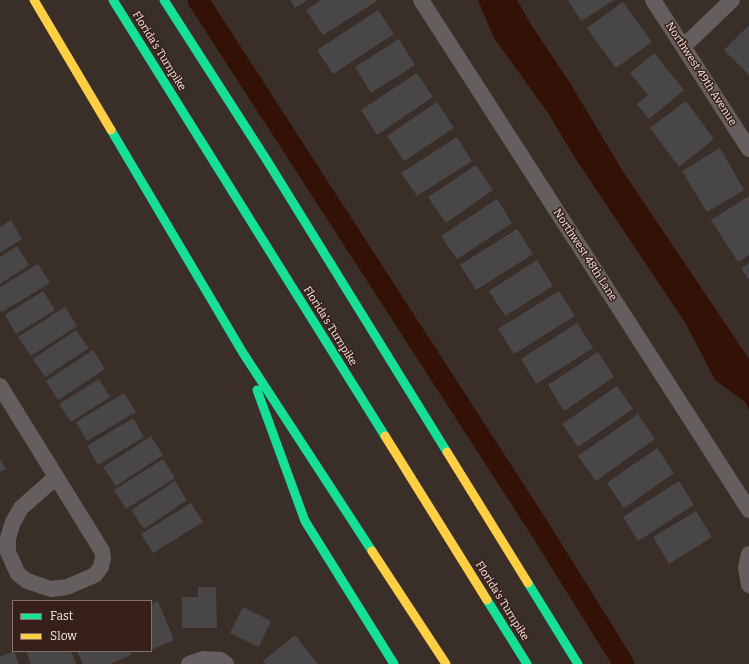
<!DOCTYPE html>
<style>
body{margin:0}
#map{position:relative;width:749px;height:664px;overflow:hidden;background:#3a2e29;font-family:Bitter,serif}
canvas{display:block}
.legend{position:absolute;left:12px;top:600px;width:140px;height:52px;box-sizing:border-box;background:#362019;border:1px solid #83706a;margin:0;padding:5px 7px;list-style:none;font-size:12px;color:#f7e8e3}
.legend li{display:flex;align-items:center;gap:8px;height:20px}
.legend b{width:20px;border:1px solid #83706a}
</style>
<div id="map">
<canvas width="749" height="664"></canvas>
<ul class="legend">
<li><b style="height:5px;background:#16e098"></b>Fast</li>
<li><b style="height:5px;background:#ffcf43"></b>Slow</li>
</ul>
</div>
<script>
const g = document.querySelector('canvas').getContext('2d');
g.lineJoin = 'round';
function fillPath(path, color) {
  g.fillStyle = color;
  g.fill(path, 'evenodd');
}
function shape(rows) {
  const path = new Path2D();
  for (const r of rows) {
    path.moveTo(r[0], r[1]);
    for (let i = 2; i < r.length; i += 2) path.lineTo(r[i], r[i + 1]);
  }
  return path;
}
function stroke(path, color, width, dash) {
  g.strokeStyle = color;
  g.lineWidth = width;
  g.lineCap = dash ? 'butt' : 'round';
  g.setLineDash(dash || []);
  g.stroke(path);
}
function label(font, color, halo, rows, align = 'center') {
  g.font = font + ' Bitter,serif';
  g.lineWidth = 3;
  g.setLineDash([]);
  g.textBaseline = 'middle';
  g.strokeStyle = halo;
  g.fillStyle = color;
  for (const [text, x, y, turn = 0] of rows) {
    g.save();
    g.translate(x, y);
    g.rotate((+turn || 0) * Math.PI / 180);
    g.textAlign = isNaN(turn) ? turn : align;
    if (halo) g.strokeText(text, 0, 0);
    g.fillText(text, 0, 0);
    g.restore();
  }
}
fillPath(shape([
 [478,0,517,0,532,26,570,83,622,170,749,359,749,410,745,402,715,380,686,324,575,158,548,113,494,38]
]), '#341106');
stroke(shape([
 [198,0,538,526,624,664]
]), '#341106', 21);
fillPath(shape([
 [290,0,308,0,295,8],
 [321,0,376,0,377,1,323,35,306,10],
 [568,0,614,0,581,21],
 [623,2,652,42,616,68,587,28],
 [378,10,394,34,333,74,317,50],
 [749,25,749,75,724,50],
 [399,39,415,65,371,93,355,67],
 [654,53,684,90,649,119,637,104,648,95,630,73],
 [417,73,433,97,377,135,361,110],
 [686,101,714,139,679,167,650,128],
 [437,102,454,128,404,161,387,136],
 [457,137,472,161,417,196,401,173],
 [720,148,744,190,707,212,682,171],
 [476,165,493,190,446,223,428,197],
 [749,196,749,255,738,262,711,220],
 [497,199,512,223,457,259,441,236],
 [11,220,22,239,0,253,0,227],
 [517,229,533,254,476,290,460,265],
 [17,246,29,265,0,284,0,257],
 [537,260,553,286,505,316,489,291],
 [749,263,749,280,741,268],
 [38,264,50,283,2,312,0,310,0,287],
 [43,291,55,310,16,334,5,315],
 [559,291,575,316,514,354,498,329],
 [65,307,77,326,31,356,18,337],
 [577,323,593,348,536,384,521,359],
 [76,330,89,348,45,377,33,359],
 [93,350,105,369,58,400,46,381],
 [598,352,614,377,564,411,548,385],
 [99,379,110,397,71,422,59,404],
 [617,386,633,409,578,447,562,424],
 [124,393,136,412,87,441,76,422],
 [638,414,655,439,596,481,578,456],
 [133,418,144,437,98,465,87,446],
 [151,436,163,455,116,486,103,467],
 [657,448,674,473,624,508,607,483],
 [0,459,6,469,0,472],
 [163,459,175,478,126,509,114,490],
 [175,481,187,500,144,529,131,510],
 [679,481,694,505,638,541,623,517],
 [191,503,203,522,153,553,141,534],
 [696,511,712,537,669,564,653,537],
 [198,587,216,587,217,628,182,628,182,597,198,597],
 [158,601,174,640,151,650,151,604],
 [243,607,271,621,259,647,230,633],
 [295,635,318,664,266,664,263,661],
 [14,651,19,664,0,664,0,657],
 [26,651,71,651,76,664,31,664],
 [77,651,130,651,131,655,110,664,83,664]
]), '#484647');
stroke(shape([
 [421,0,749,510],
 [653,0,749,149],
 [684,46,732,0],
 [0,386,102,551,103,558,101,567,95,575,67,587,51,589,27,581,18,574,8,552,8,538,13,522,21,508,56,477],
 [749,554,746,567,749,585],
 [189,664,203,659,221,660,226,664]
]), '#645f5e', 16);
stroke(shape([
 [113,0,385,436],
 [164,0,266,159,447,452],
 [111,130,243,353,372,551],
 [257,390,305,521,394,664],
 [528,583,578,664],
 [487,600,527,664]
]), '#16e098', 9);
stroke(shape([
 [34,0,111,130],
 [385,436,487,600],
 [447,452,528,583],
 [372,551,446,664]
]), '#ffcf43', 9);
label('11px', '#f7e8e3', '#362019', [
 ["Florida's Turnpike",159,51,58],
 ["Northwest 49th Avenue",701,74,57],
 ["Northwest 48th Lane",585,255,57],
 ["Florida's Turnpike",330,326,58],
 ["Florida's Turnpike",502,601,58]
]);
</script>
